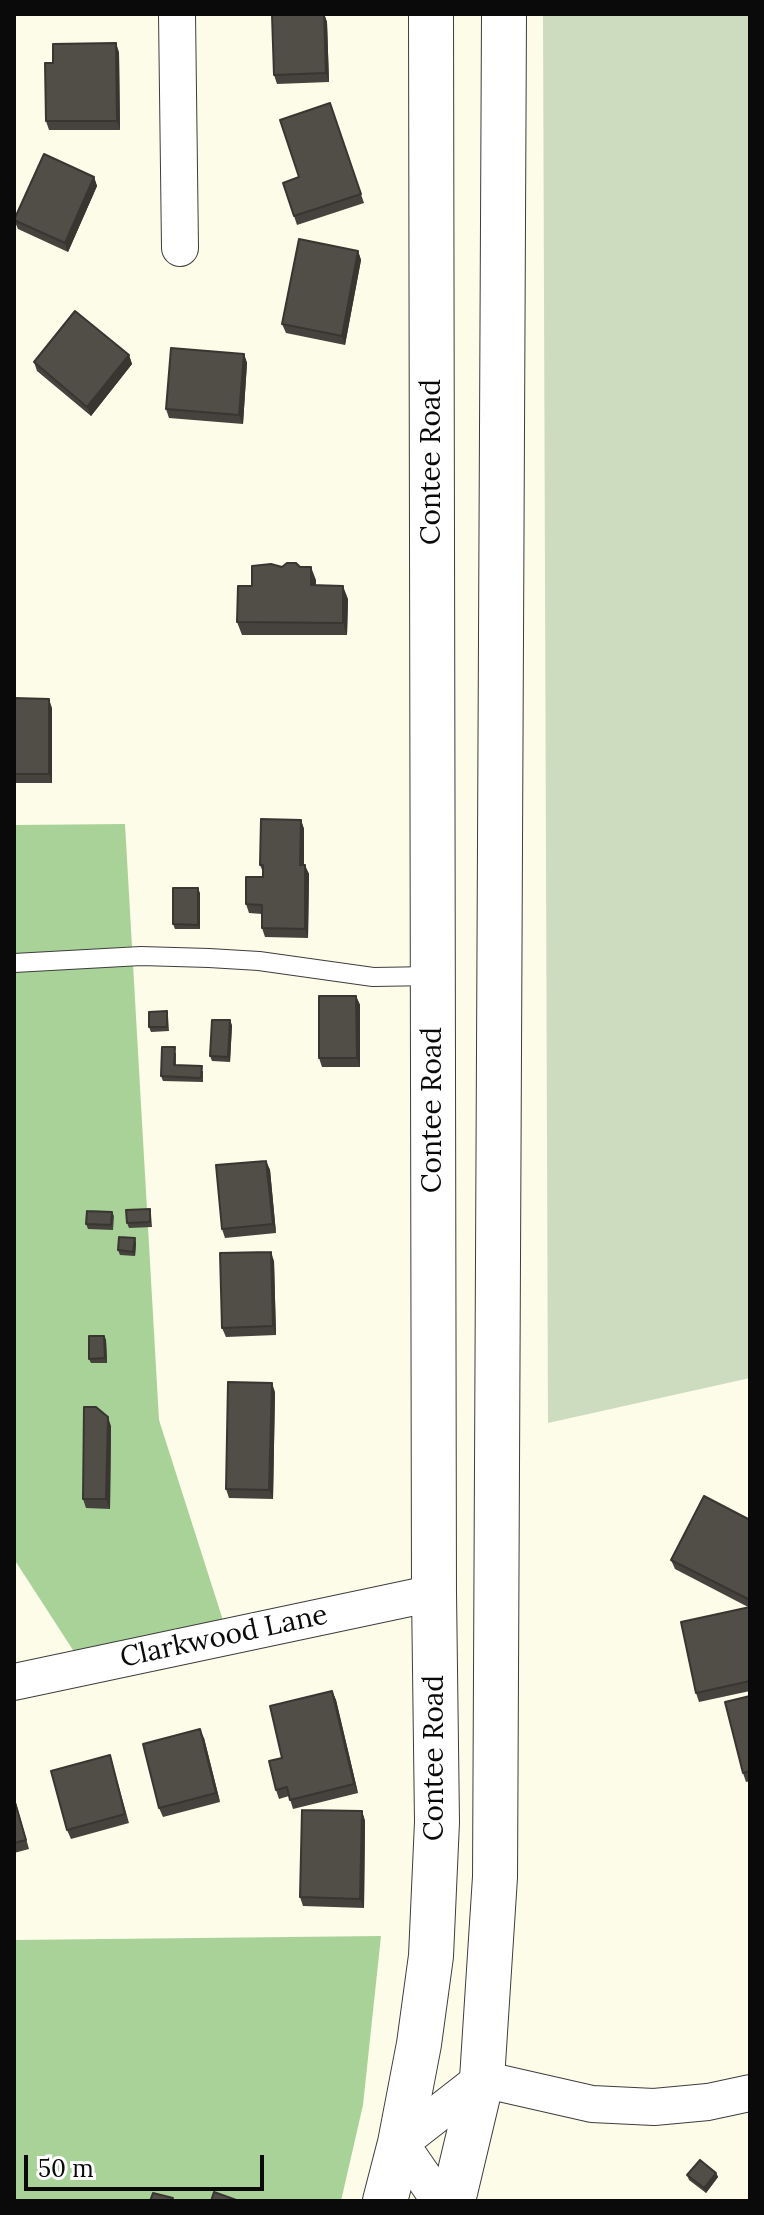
<!DOCTYPE html>
<style>
body{margin:0}
#map{position:relative;width:764px;height:2215px;overflow:hidden;background:#fdfce9;font-family:Lora,serif}
canvas{display:block}
.frame{position:absolute;inset:0;border:16px solid #0a0a0a;pointer-events:none}
.scale{position:absolute;left:24px;top:2155px;width:240px;height:36px;box-sizing:border-box;border:4px solid #0a0a0a;border-top:0;padding-left:10px;font-size:24px;line-height:28px;white-space:nowrap;color:#0a0a0a;-webkit-text-stroke:6px #fff;paint-order:stroke}
</style>
<div id="map">
<canvas width="764" height="2215"></canvas>
<div class="frame"></div>
<div class="scale">50 m</div>
</div>
<script>
const g = document.querySelector('canvas').getContext('2d');
g.lineJoin = 'round';
function fillPath(path, color) {
  g.fillStyle = color;
  g.fill(path, 'evenodd');
}
function shape(rows) {
  const path = new Path2D();
  for (const r of rows) {
    path.moveTo(r[0], r[1]);
    for (let i = 2; i < r.length; i += 2) path.lineTo(r[i], r[i + 1]);
  }
  return path;
}
function stroke(path, color, width, dash) {
  g.strokeStyle = color;
  g.lineWidth = width;
  g.lineCap = dash ? 'butt' : 'round';
  g.setLineDash(dash || []);
  g.stroke(path);
}
function label(font, color, halo, rows, align = 'center') {
  g.font = font + ' Lora,serif';
  g.lineWidth = 8;
  g.setLineDash([]);
  g.textBaseline = 'middle';
  g.strokeStyle = halo;
  g.fillStyle = color;
  for (const [text, x, y, turn = 0] of rows) {
    g.save();
    g.translate(x, y);
    g.rotate((+turn || 0) * Math.PI / 180);
    g.textAlign = isNaN(turn) ? turn : align;
    if (halo) g.strokeText(text, 0, 0);
    g.fillText(text, 0, 0);
    g.restore();
  }
}
fillPath(shape([
 [125,824,159,1420,228,1636,84,1667,14,1559,14,825],
 [381,1936,363,2105,341,2201,14,2201,14,1940]
]), '#a9d298');
fillPath(shape([
 [543,14,750,14,750,1378,548,1423]
]), '#cddbbe');
const service = shape([
 [14,963,141,956,209,958,259,961,373,977,433,976]
]);
const minor = shape([
 [177,14,180,248],
 [14,1682,434,1593],
 [440,2201,400,2143,482,2079,592,2104,654,2107,708,2102,750,2093]
]);
const tertiary = shape([
 [385,2201,400,2143,419,2044,431,1956,437,1822,434,1593,431,14],
 [453,2201,482,2079,495,1877,504,14]
]);
stroke(service, '#3d3d3d', 20);
stroke(minor, '#3d3d3d', 38);
stroke(tertiary, '#3d3d3d', 46);
stroke(service, '#fff', 18);
stroke(minor, '#fff', 36);
stroke(tertiary, '#fff', 44);
fillPath(shape([
 [324,14,327,22,329,82,277,84,274,75],
 [119,52,120,130,49,130,46,121,53,63],
 [330,103,364,203,297,225,283,183,299,177],
 [94,177,97,186,68,252,18,229,14,220],
 [358,251,361,260,345,345,286,333,282,324],
 [244,354,247,363,243,424,169,418,166,409],
 [129,355,132,364,91,416,37,371,34,362],
 [316,580,316,586,348,599,347,635,242,635,237,622,252,586],
 [14,698,52,708,52,783,14,783],
 [301,820,304,829,304,865,309,874,308,938,265,937,262,928,262,914,249,913,246,904,263,877,263,872,260,865],
 [200,893,200,929,175,929,173,924],
 [356,996,360,1005,360,1067,322,1067,319,1058],
 [167,1011,168,1016,169,1031,151,1032,149,1027],
 [232,1025,230,1062,212,1061,210,1056],
 [176,1052,176,1065,203,1071,203,1082,163,1081,161,1076],
 [266,1161,270,1170,276,1233,225,1238,222,1229],
 [112,1212,114,1216,113,1230,88,1229,86,1224],
 [151,1214,152,1227,129,1228,127,1223],
 [136,1243,135,1256,120,1255,118,1250],
 [274,1261,276,1335,226,1337,222,1328],
 [104,1336,106,1340,107,1363,91,1363,89,1359],
 [275,1392,273,1499,229,1498,226,1489],
 [111,1426,110,1509,86,1508,83,1499],
 [750,1520,750,1691,699,1702,696,1693,750,1608,675,1569,671,1560],
 [332,1691,336,1700,358,1793,293,1809,289,1796,279,1799,276,1790,282,1758],
 [750,1696,750,1781,746,1782,743,1773],
 [204,1738,220,1802,163,1817,159,1808],
 [110,1755,129,1823,71,1839,67,1830],
 [14,1796,29,1849,14,1853],
 [362,1811,365,1821,364,1908,303,1906,300,1897],
 [716,2173,718,2177,706,2193,689,2180,687,2175]
]), '#46423d');
fillPath(shape([
 [324,14,327,22,329,82,326,73],
 [116,43,119,52,120,130,117,121],
 [94,177,97,186,68,252,65,243],
 [358,251,361,260,345,345,342,336],
 [244,354,247,363,243,424,239,415],
 [129,355,132,364,91,416,87,407],
 [311,567,316,580,316,598,311,585],
 [343,586,348,599,347,635,343,623],
 [49,699,52,708,52,783,49,774],
 [301,820,304,829,304,874,300,865],
 [305,865,309,874,308,938,305,929],
 [198,888,200,893,200,929,198,925],
 [356,996,360,1005,360,1067,357,1058],
 [230,1020,232,1025,230,1062,228,1057],
 [266,1161,270,1170,276,1233,273,1224],
 [135,1238,136,1243,135,1256,133,1252],
 [271,1252,274,1261,276,1335,273,1326],
 [104,1336,106,1340,107,1363,105,1358],
 [272,1383,275,1392,273,1499,269,1490],
 [108,1417,111,1426,110,1509,106,1499],
 [332,1691,336,1700,358,1793,354,1784],
 [200,1729,204,1738,220,1802,216,1793],
 [362,1811,365,1821,364,1908,360,1899],
 [716,2173,718,2177,706,2193,704,2188]
]), '#393632');
const building = shape([
 [324,14,326,73,274,75,272,15,324,14],
 [116,43,117,121,46,121,45,63,53,63,53,44,116,43],
 [330,103,361,194,294,216,283,183,299,177,280,120,330,103],
 [44,154,94,177,65,243,14,220,44,154],
 [299,239,358,251,342,336,282,324,299,239],
 [75,311,129,355,87,407,34,362,75,311],
 [171,348,244,354,239,415,166,409,171,348],
 [287,563,296,563,300,567,311,567,311,585,343,586,343,623,237,622,238,586,252,586,252,566,271,564,282,567,287,563],
 [14,698,49,699,49,774,14,774,14,698],
 [261,819,301,820,300,865,305,865,305,929,262,928,262,905,246,904,246,877,263,877,263,865,260,865,261,819],
 [173,888,198,888,198,925,173,924,173,888],
 [319,996,356,996,357,1058,319,1058,319,996],
 [167,1011,167,1027,149,1027,149,1012,167,1011],
 [212,1020,230,1020,228,1057,210,1056,212,1020],
 [162,1047,175,1047,174,1065,202,1066,201,1078,161,1076,162,1047],
 [266,1161,273,1224,222,1229,216,1165,266,1161],
 [150,1209,150,1222,127,1223,126,1210,150,1209],
 [87,1211,112,1212,111,1225,86,1224,87,1211],
 [119,1237,135,1238,133,1252,118,1250,119,1237],
 [271,1252,273,1326,222,1328,220,1253,271,1252],
 [89,1336,104,1336,105,1358,89,1359,89,1336],
 [228,1382,272,1383,269,1490,226,1489,228,1382],
 [84,1407,96,1407,108,1417,106,1499,83,1499,84,1407],
 [704,1496,750,1520,750,1600,671,1560,704,1496],
 [750,1607,750,1681,696,1693,681,1622,750,1607],
 [332,1691,354,1784,290,1800,287,1787,276,1790,269,1761,282,1758,270,1706,332,1691],
 [750,1696,750,1771,743,1773,725,1702,750,1696],
 [200,1729,216,1793,159,1808,143,1744,200,1729],
 [110,1755,125,1814,67,1830,51,1771,110,1755],
 [14,1799,26,1840,14,1843,14,1799],
 [302,1810,362,1811,360,1899,300,1897,302,1810],
 [700,2160,716,2173,704,2188,687,2175,700,2160],
 [214,2192,239,2201,211,2201,214,2192],
 [153,2193,173,2198,172,2201,150,2201,153,2193]
]);
fillPath(building, '#514d47');
stroke(building, '#393632', 2);
label('28px', '#0a0a0a', '#fff', [
 ["Contee Road",432,462,-90],
 ["Contee Road",433,1110,-90],
 ["Clarkwood Lane",224,1637,-12],
 ["Contee Road",435,1758,-90]
]);
</script>
